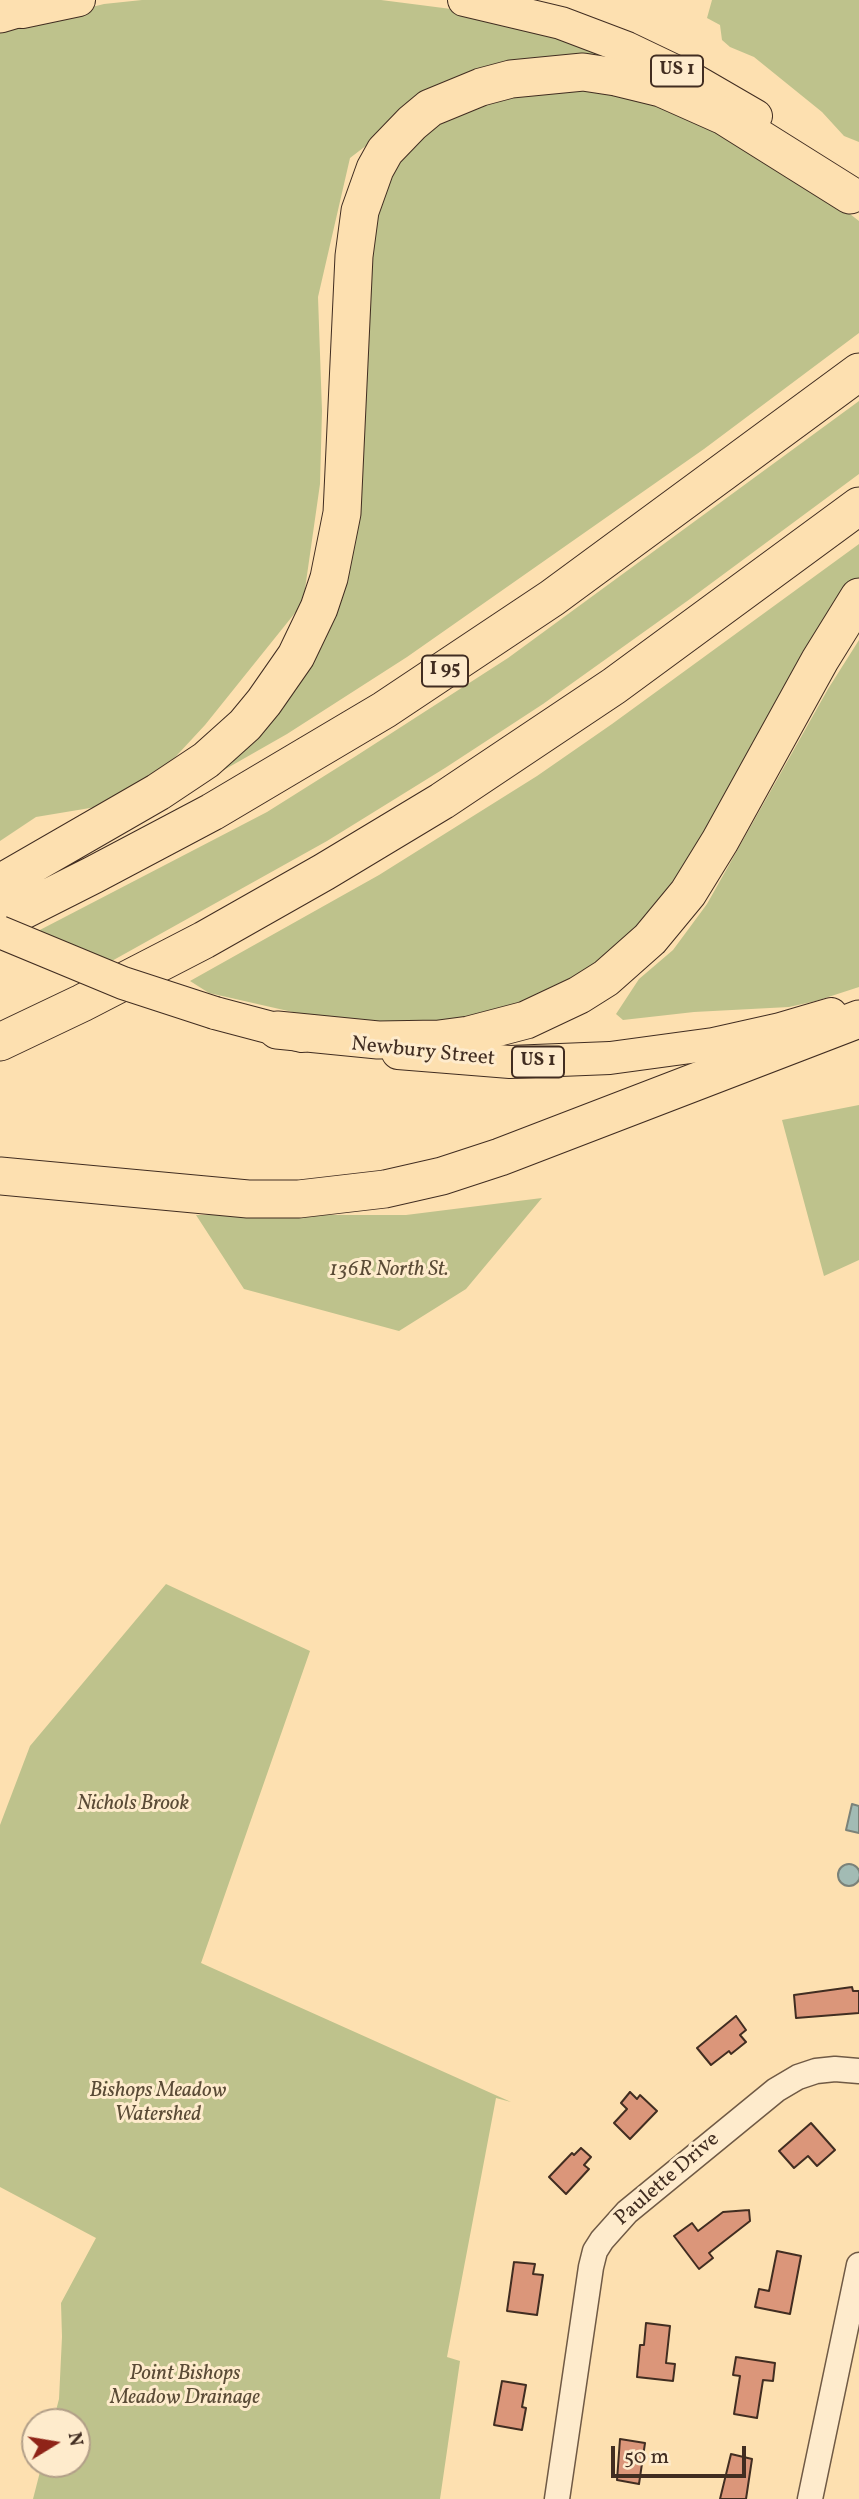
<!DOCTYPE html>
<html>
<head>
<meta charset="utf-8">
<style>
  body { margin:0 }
  #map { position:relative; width:859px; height:2499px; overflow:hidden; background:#fde0b0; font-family:Vollkorn,serif }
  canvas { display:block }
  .north { position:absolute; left:21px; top:2408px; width:70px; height:70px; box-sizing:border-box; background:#feebcc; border:2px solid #b29f88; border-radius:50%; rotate:79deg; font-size:19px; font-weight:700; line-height:28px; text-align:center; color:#412d21 }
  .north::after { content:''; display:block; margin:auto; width:24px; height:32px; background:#8f2418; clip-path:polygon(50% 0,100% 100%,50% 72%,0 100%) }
  .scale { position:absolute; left:611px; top:2446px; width:135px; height:32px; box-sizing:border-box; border:4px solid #412d21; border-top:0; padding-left:9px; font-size:21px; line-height:24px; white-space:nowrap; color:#412d21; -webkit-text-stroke:5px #feebcc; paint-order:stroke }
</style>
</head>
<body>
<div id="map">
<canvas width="859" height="2499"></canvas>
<div class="north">N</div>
<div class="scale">50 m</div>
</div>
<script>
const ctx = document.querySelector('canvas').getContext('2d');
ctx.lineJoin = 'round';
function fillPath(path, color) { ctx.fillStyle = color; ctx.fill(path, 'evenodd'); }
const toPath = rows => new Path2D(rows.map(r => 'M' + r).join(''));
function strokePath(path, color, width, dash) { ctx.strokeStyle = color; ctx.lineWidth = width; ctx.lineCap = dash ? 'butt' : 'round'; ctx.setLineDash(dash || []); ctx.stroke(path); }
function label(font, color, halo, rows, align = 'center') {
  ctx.font = font + ' Vollkorn,serif'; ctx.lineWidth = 6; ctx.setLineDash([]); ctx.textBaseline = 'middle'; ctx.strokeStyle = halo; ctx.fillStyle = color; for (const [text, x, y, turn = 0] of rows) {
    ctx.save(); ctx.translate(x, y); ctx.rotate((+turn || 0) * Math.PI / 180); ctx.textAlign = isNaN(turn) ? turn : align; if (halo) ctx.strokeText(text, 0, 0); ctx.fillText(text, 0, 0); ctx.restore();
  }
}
fillPath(toPath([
  [142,0,381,0,459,10,617,55,389,128,350,158,318,297,322,411,320,484,303,603,205,725,167,766,96,807,36,817,0,841,0,30,104,4],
  [712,0,859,0,859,142,844,136,822,112,754,57,730,47,722,40,720,25,707,18],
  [624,86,789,167,859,221,859,333,704,449,407,657,287,734,187,791,305,666,366,221,403,146,482,94],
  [859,401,859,474,690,599,543,704,445,768,327,841,110,962,36,932,267,812,356,756,508,658],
  [859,544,859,582,687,873,608,963,538,1002,418,1029,319,1018,209,993,190,981,379,875,537,776,612,724],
  [859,640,859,987,816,1001,789,1007,694,1012,623,1020,616,1014,639,979,673,950,707,904,828,689],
  [859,1105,859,1260,824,1276,782,1120],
  [542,1198,466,1289,399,1331,244,1289,196,1215,406,1215],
  [166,1584,310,1651,201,1963,511,2102,496,2098,447,2357,460,2361,440,2499,33,2499,42,2464,77,2464,77,2422,53,2422,59,2399,62,2337,61,2303,96,2238,0,2187,0,1825,30,1746]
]), '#bec28c');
const water = toPath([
  [852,1804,859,1806,859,1833,846,1830,852,1804],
  '838 1875a11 11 0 1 1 22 0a11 11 0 1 1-22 0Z'
]);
fillPath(water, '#a2bbb4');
strokePath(water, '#7b8279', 2);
const building = toPath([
  [852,1987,853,1991,859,1991,859,2013,796,2018,794,1995,852,1987],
  [736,2016,746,2030,740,2035,746,2042,731,2054,729,2051,711,2065,697,2048,736,2016],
  [630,2092,637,2099,640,2095,657,2111,630,2139,614,2123,627,2109,621,2103,630,2092],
  [811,2123,835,2150,817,2166,808,2156,794,2168,779,2151,811,2123],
  [581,2148,591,2157,584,2165,589,2169,566,2194,549,2177,572,2153,574,2155,581,2148],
  [749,2210,750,2221,709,2253,713,2258,699,2269,674,2236,692,2223,698,2231,723,2212,749,2210],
  [777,2251,801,2256,790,2314,755,2307,759,2289,769,2291,777,2251],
  [514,2262,535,2264,533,2274,543,2275,537,2315,507,2311,514,2262],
  [646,2323,670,2326,666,2363,675,2364,673,2381,637,2377,640,2345,644,2345,646,2323],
  [736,2357,775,2363,773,2381,763,2380,757,2418,734,2414,740,2376,733,2375,736,2357],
  [502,2381,526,2385,522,2407,526,2408,522,2430,494,2425,502,2381],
  [620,2439,645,2443,639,2484,617,2480,620,2439],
  [731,2454,752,2459,746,2499,720,2499,731,2454]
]);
fillPath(building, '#db967a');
strokePath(building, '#412d21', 2);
const minor = toPath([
  [557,2499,591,2267,595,2251,602,2240,627,2212,776,2090,798,2077,816,2071,835,2069,859,2071],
  [810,2499,859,2265]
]);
const major = toPath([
  [464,0,561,23,627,48,694,80,756,116],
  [22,12,79,0],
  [215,1013,302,1036],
  [398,1053,510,1062,610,1058,713,1044,780,1029,831,1014]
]);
const highway = toPath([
  [0,14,47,0],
  [0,883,158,792,206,760,245,725,264,702,296,656,319,608,329,578,342,513,354,256,360,211,375,169,385,151,412,123,430,108,481,87,511,79,583,72,616,77,661,88,724,116,850,195],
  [0,922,93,875,212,812,384,710,552,598,859,372],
  [277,1030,378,1040,439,1039,469,1035,526,1020,579,995,606,978,650,939,688,893,720,841,820,660,859,597],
  [0,1042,82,1003,204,940,324,872,442,801,614,686,859,506],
  [0,1176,248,1199,299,1199,385,1189,442,1176,500,1157,859,1019]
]);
strokePath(minor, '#705a45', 27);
strokePath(major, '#412d21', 34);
strokePath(highway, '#412d21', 39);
strokePath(minor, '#feebcc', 24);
strokePath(major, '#fde0b0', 32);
strokePath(highway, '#fde0b0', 37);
const majorBridge = toPath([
  [0,932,123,983,215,1013]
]);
strokePath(majorBridge, '#412d21', 34, []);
strokePath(majorBridge, '#fde0b0', 32);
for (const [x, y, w] of [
  [677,71,52],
  [445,671,46],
  [538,1062,52]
]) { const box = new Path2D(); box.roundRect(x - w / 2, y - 15.5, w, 31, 5); ctx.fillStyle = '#feebcc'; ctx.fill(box); strokePath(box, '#412d21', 2); }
label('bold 19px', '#412d21', null, [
  ["US 1",677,71],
  ["I 95",445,671],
  ["US 1",538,1062]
]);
label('21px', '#412d21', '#feebcc', [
  ["Newbury Street",423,1053,6],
  ["Paulette Drive",668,2180,-41]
]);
label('italic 21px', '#5a4b36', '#feebcc', [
  ["136R North St.",389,1271],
  ["Nichols Brook",133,1805],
  ["Bishops Meadow",158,2092],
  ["Watershed",158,2116],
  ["Point Bishops",185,2375],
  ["Meadow Drainage",185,2399]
]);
</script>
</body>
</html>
